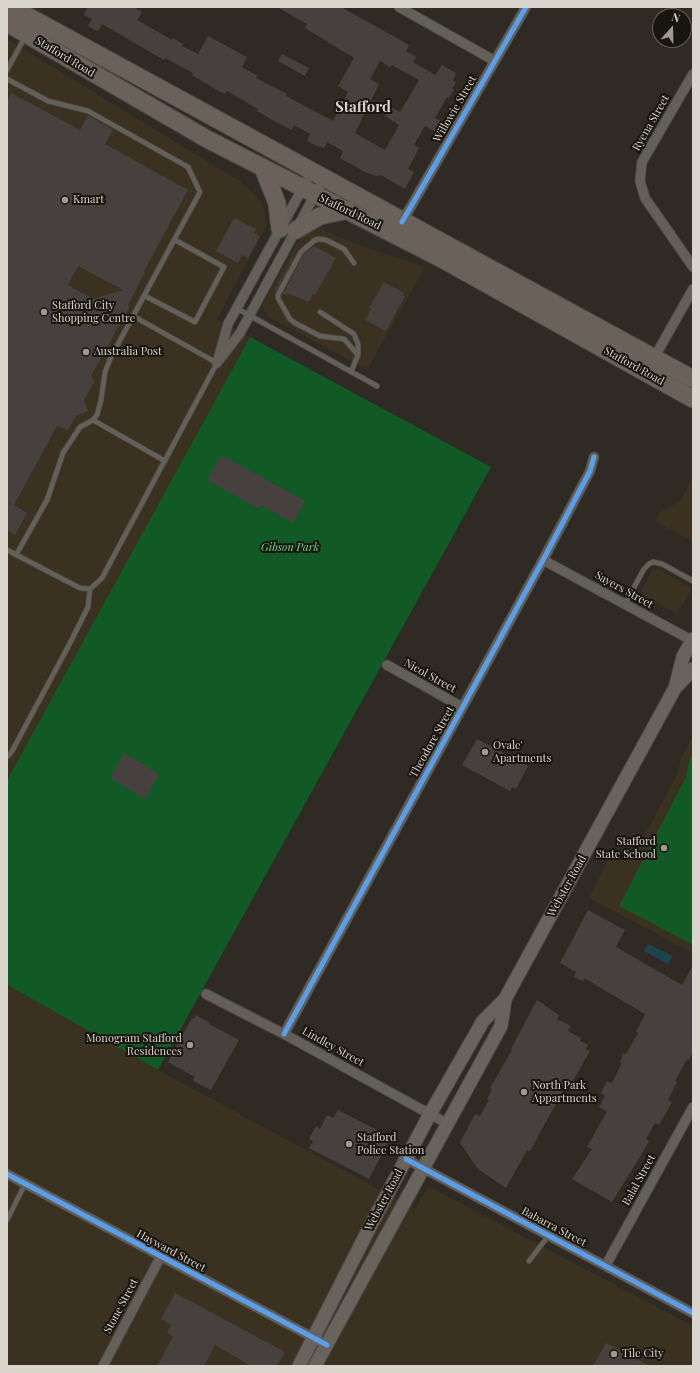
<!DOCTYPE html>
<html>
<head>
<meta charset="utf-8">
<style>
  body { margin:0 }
  #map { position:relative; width:700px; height:1373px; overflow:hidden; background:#2f2b24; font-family:"Playfair Display",serif }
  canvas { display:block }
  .frame { position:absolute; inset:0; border:8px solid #d9d4cc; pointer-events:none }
  .north { position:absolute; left:652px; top:8px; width:40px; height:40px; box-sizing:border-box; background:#18150f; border:1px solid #65615b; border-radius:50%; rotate:20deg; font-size:11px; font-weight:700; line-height:16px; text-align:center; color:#d9d4cc }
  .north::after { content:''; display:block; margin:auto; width:14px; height:18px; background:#9e9991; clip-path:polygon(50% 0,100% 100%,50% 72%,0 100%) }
</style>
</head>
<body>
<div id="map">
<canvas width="700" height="1373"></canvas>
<div class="frame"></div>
<div class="north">N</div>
</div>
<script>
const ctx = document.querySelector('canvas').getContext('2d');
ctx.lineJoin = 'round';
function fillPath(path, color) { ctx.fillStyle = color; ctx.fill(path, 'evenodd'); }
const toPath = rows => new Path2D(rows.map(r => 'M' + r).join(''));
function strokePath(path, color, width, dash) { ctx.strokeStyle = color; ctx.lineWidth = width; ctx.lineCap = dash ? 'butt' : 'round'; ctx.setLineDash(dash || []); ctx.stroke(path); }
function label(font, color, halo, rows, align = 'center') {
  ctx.font = font + ' "Playfair Display",serif'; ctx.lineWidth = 4; ctx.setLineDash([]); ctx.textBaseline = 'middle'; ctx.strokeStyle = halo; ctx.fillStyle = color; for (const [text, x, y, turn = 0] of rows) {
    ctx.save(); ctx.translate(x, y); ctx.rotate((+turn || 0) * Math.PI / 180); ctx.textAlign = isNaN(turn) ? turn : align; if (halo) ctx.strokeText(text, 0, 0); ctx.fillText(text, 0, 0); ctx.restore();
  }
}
fillPath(toPath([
  [7,39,241,182,262,202,267,225,217,319,250,337,7,780],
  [314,226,364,247,425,267,367,370,267,316,263,308,263,304,299,240],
  [693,477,693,542,655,521,659,513,680,501],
  [658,569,692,588,677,614,643,595,642,590,652,570],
  [693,736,693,953,589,898,610,855,622,861,642,840,678,773,681,758],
  [7,985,158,1070,415,1209,428,1186,693,1326,693,1366,7,1366]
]), '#3b3120');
fillPath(toPath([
  [250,337,491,467,158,1070,7,985,7,780],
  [693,753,693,945,619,906,686,777,689,761]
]), '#115925');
fillPath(toPath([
  [648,944,672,956,668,964,644,951]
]), '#1c444d');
fillPath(toPath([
  [88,7,133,7,142,12,137,20,172,40,173,38,183,44,182,46,198,54,208,36,247,57,242,67,258,76,256,78,287,94,286,96,333,121,348,92,338,86,354,58,305,28,307,24,277,7,341,7,409,45,406,51,416,57,413,62,435,75,442,65,456,73,453,81,456,82,452,89,454,90,449,98,447,97,435,118,443,122,437,133,425,126,414,145,419,148,408,169,414,172,405,189,381,175,376,176,365,172,345,161,340,158,343,151,327,142,324,148,317,146,307,141,310,134,294,125,292,130,274,121,257,111,258,109,227,91,225,94,215,89,192,75,193,73,165,58,164,60,102,24,98,31,88,26,92,19,84,15],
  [380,61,390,67,392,65,419,80,400,112,391,107,385,116,399,125,385,150,355,133,379,84,370,79],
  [282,54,309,68,305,76,278,61],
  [11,93,80,130,88,115,113,130,105,144,188,190,144,271,145,272,128,305,129,308,91,376,94,382,84,400,88,411,76,416,68,430,57,426,14,505,27,513,15,535,7,530,7,101],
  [78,266,123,290,93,299,68,285],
  [234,218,256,229,254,233,260,236,248,258,242,255,238,263,216,251],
  [314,246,336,258,315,295,313,294,309,302,287,293,285,295,283,294,304,254],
  [293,257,294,257,276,291,275,290],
  [384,282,404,293,403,295,405,296,386,331,365,320,371,309,369,308],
  [221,455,305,501,293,523,261,505,259,509,207,480],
  [477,739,528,766,516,789,512,787,510,791,462,765],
  [124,753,159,774,145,799,110,778],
  [588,910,625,930,616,947,682,985,693,965,693,1052,689,1060,687,1059,675,1081,677,1082,668,1100,672,1102,659,1125,655,1123,646,1139,649,1141,643,1152,612,1202,572,1179,592,1149,587,1147,607,1111,599,1107,605,1096,601,1093,607,1081,612,1083,622,1063,620,1062,623,1053,626,1054,638,1033,636,1032,645,1014,584,978,583,981,574,977,576,972,560,963],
  [537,1000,559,1015,557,1019,571,1026,568,1031,581,1038,580,1041,588,1045,586,1049,590,1051,570,1086,567,1084,530,1151,527,1150,506,1188,478,1169,460,1143,475,1114,480,1116,489,1100,487,1099,492,1089,490,1088,512,1050,511,1049],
  [196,1015,210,1023,209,1024,239,1040,211,1090,193,1081,195,1077,168,1062,192,1018,194,1019],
  [338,1110,391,1137,369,1179,309,1148,313,1141,309,1139,316,1126,320,1129,327,1115,333,1118],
  [175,1293,285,1352,277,1366,245,1366,246,1363,215,1345,204,1366,157,1366,173,1337,167,1333,171,1325,161,1319],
  [606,1343,650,1366,593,1366]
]), '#46413e');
const lane = toPath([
  [7,70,25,37],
  [7,79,48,101,88,111,188,167,200,192,111,357,105,372,101,400,97,415,93,420,80,427,63,453,47,500,16,555],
  [354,263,344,249,326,240,319,239,315,240,301,252,278,295,278,298,290,319,295,323,320,336,344,339,358,355],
  [145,296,195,322,224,267,175,240],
  [236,308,377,386],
  [320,312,354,334,358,344,358,355,351,372],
  [93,420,165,461],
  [7,550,80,588,90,589],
  [625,604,644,569,649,564,653,562,662,564,693,581],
  [7,757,11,753,69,645,88,607,90,589,102,578,217,363,133,316],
  [7,1220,25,1184],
  [529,1261,549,1235]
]);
const street = toPath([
  [399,7,495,61],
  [693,74,642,162,640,181,645,198,693,267],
  [402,222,526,7],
  [654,358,693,289],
  [220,359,240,333,324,178],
  [217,363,228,324,312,171],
  [543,560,693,641],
  [387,665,462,707],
  [206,994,284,1034,448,1124],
  [284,1034,543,560,590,471,594,457],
  [406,1159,693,1313],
  [7,1174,327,1345],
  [606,1265,693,1107],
  [103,1366,161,1256]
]);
const secondary = toPath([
  [677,686,693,669],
  [299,1366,374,1219,430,1114,483,1021,505,999,675,688,683,657,693,639],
  [315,1366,501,1026,505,999]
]);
const highway = toPath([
  [11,7,693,379],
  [7,23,207,139,442,259,693,399],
  [263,168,277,203,280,229],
  [296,230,320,216,348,210]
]);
strokePath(lane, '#4d4943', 6);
strokePath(street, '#4d4943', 11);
strokePath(secondary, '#4d4943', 15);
strokePath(highway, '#4d4943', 19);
strokePath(lane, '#63605a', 4.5);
strokePath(street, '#63605a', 9);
strokePath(secondary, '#69635d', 13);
strokePath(highway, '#6b615b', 17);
strokePath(toPath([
  [402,222,526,7],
  [284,1034,543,560,590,471,594,457],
  [406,1159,693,1313],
  [7,1174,327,1345]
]), '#5a9eea', 5);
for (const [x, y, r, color] of [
  [65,200,4,"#9e9991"],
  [44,312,4,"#9e9991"],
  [86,352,4,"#9e9991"],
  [485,752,4,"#9e9991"],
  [664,848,4,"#9e9991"],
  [190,1045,4,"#9e9991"],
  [524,1092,4,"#9e9991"],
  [349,1144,4,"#9e9991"],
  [614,1354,4,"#9e9991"]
]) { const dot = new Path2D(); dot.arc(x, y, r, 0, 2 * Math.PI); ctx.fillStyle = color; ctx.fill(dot); strokePath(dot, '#18150f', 1.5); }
label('11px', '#d9d4cc', '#18150f', [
  ["Stafford Road",65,57,31],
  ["Willowie Street",455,109,-60],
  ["Ryena Street",651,123,-60],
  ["Stafford Road",350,212,26],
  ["Stafford Road",634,366,29],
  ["Sayers Street",624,590,29],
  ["Nicol Street",430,676,29],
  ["Theodore Street",432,742,-61],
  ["Webster Road",567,886,-61],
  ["Lindley Street",333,1047,29],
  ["Balal Street",639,1180,-61],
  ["Webster Road",384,1200,-62],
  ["Babarra Street",554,1227,28],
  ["Hayward Street",171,1251,28],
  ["Stone Street",121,1306,-62]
]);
label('11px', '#d9d4cc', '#18150f', [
  ["Kmart",73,200],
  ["Stafford City",52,306],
  ["Shopping Centre",52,319],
  ["Australia Post",94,352],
  ["Ovale'",493,746],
  ["Apartments",493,759],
  ["Stafford",656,842,"right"],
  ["State School",656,855,"right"],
  ["Monogram Stafford",182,1039,"right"],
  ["Residences",182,1052,"right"],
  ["North Park",532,1086],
  ["Appartments",532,1099],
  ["Stafford",357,1138],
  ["Police Station",357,1151],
  ["Tile City",622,1354]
], 'left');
label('italic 11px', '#73de85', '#18150f', [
  ["Gibson Park",290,548]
]);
label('bold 15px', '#d9d4cc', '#18150f', [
  ["Stafford",363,107]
]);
</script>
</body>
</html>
